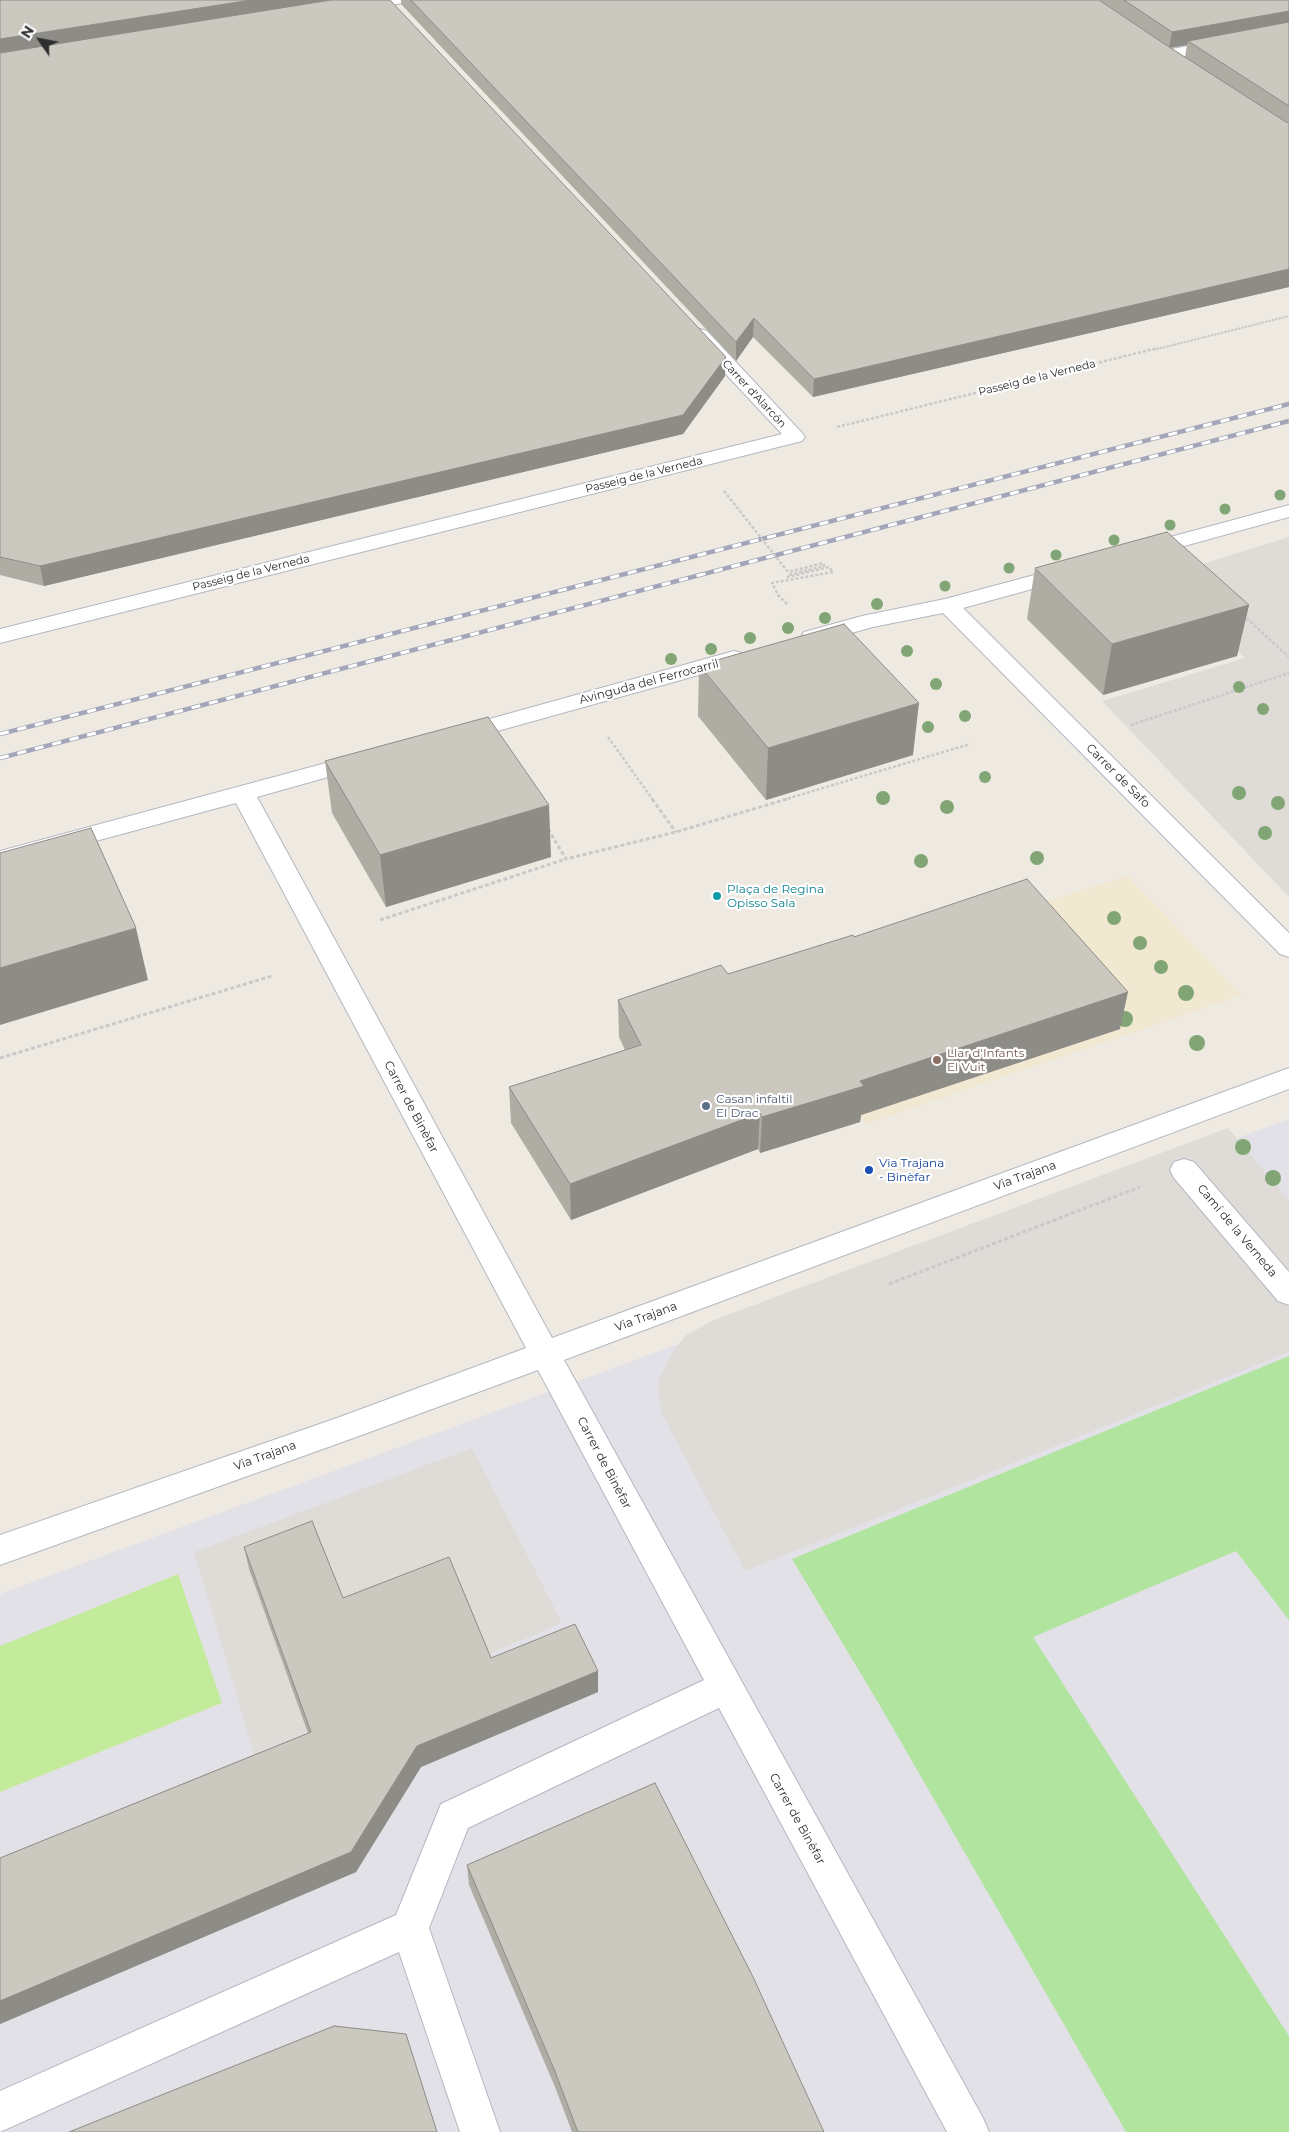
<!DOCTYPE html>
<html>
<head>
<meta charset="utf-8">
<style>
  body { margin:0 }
  #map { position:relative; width:1289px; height:2132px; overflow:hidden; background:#efeae1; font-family:Montserrat,sans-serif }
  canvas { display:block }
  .north { position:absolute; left:15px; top:15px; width:50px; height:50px; -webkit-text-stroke:4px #fff; paint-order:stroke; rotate:303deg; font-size:14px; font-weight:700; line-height:20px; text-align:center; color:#2e2e2e }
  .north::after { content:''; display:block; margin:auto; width:18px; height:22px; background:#2e2e2e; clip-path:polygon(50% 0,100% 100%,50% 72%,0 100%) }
</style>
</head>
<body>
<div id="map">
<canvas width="1289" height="2132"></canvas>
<div class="north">N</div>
</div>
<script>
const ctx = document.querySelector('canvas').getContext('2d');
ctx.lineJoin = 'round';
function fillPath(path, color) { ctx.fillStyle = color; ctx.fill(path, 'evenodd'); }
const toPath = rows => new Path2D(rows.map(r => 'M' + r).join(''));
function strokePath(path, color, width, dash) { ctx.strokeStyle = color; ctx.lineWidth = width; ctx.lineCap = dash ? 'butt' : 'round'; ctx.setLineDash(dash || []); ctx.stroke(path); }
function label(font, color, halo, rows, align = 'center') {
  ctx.font = font + ' Montserrat,sans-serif'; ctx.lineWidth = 4.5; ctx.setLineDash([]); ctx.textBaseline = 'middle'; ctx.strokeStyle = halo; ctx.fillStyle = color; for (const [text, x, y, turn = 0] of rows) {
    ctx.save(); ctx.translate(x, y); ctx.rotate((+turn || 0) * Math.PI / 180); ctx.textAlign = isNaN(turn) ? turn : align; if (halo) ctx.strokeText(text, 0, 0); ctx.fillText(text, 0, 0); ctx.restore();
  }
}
fillPath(toPath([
  [1289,1119,1289,2132,0,2132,0,1594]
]), '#e3e1e8');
fillPath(toPath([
  [1128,876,1242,995,866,1124,767,987]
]), '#f0e8d1');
fillPath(toPath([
  [1289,1356,1289,1620,1236,1551,1033,1637,1289,2036,1289,2132,1126,2132,879,1704,792,1559]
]), '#b1e49e');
fillPath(toPath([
  [178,1574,222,1703,0,1792,0,1646]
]), '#c3eb9b');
fillPath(toPath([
  [1289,537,1289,897,1102,701,1245,658,1157,578],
  [1228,1128,1289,1201,1289,1352,745,1571,661,1412,658,1382,669,1358,686,1335,714,1320],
  [472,1448,562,1623,254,1754,194,1552]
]), '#dfdcd8');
const minor = toPath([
  [371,0,404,0,402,3,397,4,355,11,350,10,348,7,350,4,371,0],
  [1289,28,1289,36,1166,60,1161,58,1158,55,1161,52,1166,50,1289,28],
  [700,329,707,331,802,433,805,437,802,441,0,643,0,629,782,434,693,339,691,335,693,331,700,329],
  [1289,505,1289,517,1141,558,1133,557,1130,552,1133,547,1289,505],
  [1068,566,1076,567,1079,572,1076,577,963,608,1289,933,1289,957,1280,954,943,613,873,627,812,644,804,642,801,637,804,632,862,616,945,599,1068,566],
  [734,651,742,653,745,658,742,663,458,742,450,740,446,735,450,730,734,651],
  [363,753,371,755,375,760,371,765,257,797,552,1338,1289,1068,1289,1089,564,1360,983,2118,989,2132,947,2132,719,1708,468,1828,429,1928,500,2132,460,2132,399,1952,0,2132,0,2091,396,1915,441,1804,704,1680,538,1370,359,1436,0,1565,0,1535,337,1418,526,1348,236,803,0,867,0,851,363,753],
  [1184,1159,1194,1162,1289,1272,1289,1305,1278,1301,1174,1178,1170,1170,1174,1162,1184,1159]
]);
strokePath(minor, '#b4b6c1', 2);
strokePath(toPath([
  [1153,350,1289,316]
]), '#c9c9c9', 2, [2.5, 1]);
strokePath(toPath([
  [837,427,1158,348],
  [787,604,778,595,772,583,833,572,829,567,788,577,788,575,824,566,823,563,788,572],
  [1243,615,1289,657],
  [1131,725,1289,673],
  [608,737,653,800],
  [783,800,970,744]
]), '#c9c9c9', 2.5, [3, 2]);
strokePath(toPath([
  [652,799,676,832],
  [548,829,566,859,676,832,787,799],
  [380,920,566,859],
  [0,1058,272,976],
  [889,1284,1140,1187]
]), '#c9c9c9', 3, [4, 2.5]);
fillPath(minor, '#fff');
const rail = toPath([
  [0,734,1289,404],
  [0,758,1289,421]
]);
strokePath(rail, '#a3a5b8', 4.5);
strokePath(rail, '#fff', 3, [9]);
strokePath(toPath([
  [724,491,788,572]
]), '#c9c9c9', 2.5, [3, 2]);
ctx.fillStyle = '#81a575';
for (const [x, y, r] of [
  [1280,495,5.5],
  [1225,509,5.5],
  [1170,525,5.5],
  [1114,540,5.5],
  [1056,555,5.5],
  [1009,568,5.5],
  [945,586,5.5],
  [877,604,6],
  [825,618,6],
  [788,628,6],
  [750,638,6],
  [711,649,6],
  [907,651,6],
  [671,659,6],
  [936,684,6],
  [1239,687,6],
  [1263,709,6],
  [965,716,6],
  [928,727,6],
  [985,777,6],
  [1239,793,7],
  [883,798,7],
  [1278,803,7],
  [947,807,7],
  [1265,833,7],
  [1037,858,7],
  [921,861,7],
  [1114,918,7],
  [1140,943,7],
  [1161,967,7],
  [1186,993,8],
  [1125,1019,8],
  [1197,1043,8],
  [1243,1147,8],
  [1273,1178,8]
]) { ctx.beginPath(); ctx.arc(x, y, r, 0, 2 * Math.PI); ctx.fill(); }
fillPath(toPath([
  [0,0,725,376,683,434,44,586,0,575],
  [401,0,1289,0,1289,287,813,397,753,337,736,361,401,4],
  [1187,45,1185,57,1170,48],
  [1035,568,1249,605,1237,656,1103,695,1027,619],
  [699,665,913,755,766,800,698,716],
  [325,761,551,857,386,907,332,813],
  [854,937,1120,1029,861,1115,860,1122,760,1153,758,1149,571,1220,511,1123,509,1087,625,1050,619,1037,618,1000,728,974],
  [244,1547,343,1598,491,1658,598,1671,598,1692,421,1767,356,1872,0,2024,0,1858,308,1733,249,1569],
  [467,1865,824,2132,572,2132,555,2087,469,1885]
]), '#afaca4');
fillPath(toPath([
  [251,0,357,0,0,56,0,39],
  [1289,11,1289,27,1188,41,1187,45,1169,48,1172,32],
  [1289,269,1289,287,813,397,814,379],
  [754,318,753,337,736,361,736,342],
  [726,357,725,376,683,434,44,586,40,566],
  [1249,605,1237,656,1103,695,1112,644],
  [919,703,913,755,766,800,768,748],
  [549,805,551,857,386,907,380,855],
  [136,928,148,980,0,1025,0,968],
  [1128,992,1120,1029,861,1115,860,1122,760,1153,762,1117,860,1081],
  [760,1113,758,1149,571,1220,570,1184],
  [598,1671,598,1692,421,1767,356,1872,0,2024,0,2001,417,1746]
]), '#8e8c86');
const building = toPath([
  [0,0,251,0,0,39,0,0],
  [331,0,390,0,726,357,683,415,40,566,0,557,0,53,331,0],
  [411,0,1099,0,1163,43,1286,122,1289,123,1289,269,814,379,754,318,736,342,411,0],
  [1124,0,1289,0,1289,11,1172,32,1124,0],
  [1289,22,1289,106,1188,41,1289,22],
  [1167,532,1249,605,1112,644,1035,568,1167,532],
  [844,624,919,703,768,748,699,665,844,624],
  [488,717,549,805,380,855,325,761,488,717],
  [91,828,136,928,0,968,0,853,91,828],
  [1027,879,1128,992,860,1081,864,1086,762,1117,760,1113,570,1184,509,1087,641,1045,618,1000,721,965,728,974,853,935,854,937,1027,879],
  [312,1521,343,1598,449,1557,491,1658,575,1624,598,1671,417,1746,351,1852,0,2001,0,1858,311,1732,244,1547,312,1521],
  [655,1783,753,1977,824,2132,578,2132,554,2069,467,1865,655,1783],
  [334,2026,406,2034,437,2132,69,2132,334,2026]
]);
fillPath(building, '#cbc8bf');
strokePath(building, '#8e8c86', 1);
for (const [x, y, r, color] of [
  [717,896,5,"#0f9aa8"],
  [937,1060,5,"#8d6e63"],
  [706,1106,5,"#5c6f8a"],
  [869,1170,5,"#1a4fb4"]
]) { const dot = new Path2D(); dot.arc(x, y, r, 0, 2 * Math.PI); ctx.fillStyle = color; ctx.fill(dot); strokePath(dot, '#fff', 2); }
label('11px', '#2e2e2e', '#fff', [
  ["Passeig de la Verneda",1037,378,-14],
  ["Carrer d'Alarcón",754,394,47],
  ["Passeig de la Verneda",644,475,-14],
  ["Passeig de la Verneda",251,573,-14]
]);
label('12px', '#2e2e2e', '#fff', [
  ["Avinguda del Ferrocarril",649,682,-15],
  ["Carrer de Safo",1118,776,45],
  ["Carrer de Binèfar",411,1107,62],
  ["Via Trajana",1025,1176,-20],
  ["Camí de la Verneda",1237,1231,50],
  ["Via Trajana",646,1317,-20],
  ["Via Trajana",265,1456,-20],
  ["Carrer de Binèfar",604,1463,62],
  ["Carrer de Binèfar",797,1819,61]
]);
label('12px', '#0d838f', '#fff', [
  ["Plaça de Regina",727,889],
  ["Opisso Sala",727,903]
], 'left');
label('12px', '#785e54', '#fff', [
  ["Llar d'Infants",947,1053],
  ["El Vuit",947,1067]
], 'left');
label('12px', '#4e5e75', '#fff', [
  ["Casan infaltil",716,1099],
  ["El Drac",716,1113]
], 'left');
label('12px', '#164399', '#fff', [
  ["Via Trajana",879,1163],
  ["- Binèfar",879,1177]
], 'left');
</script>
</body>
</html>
